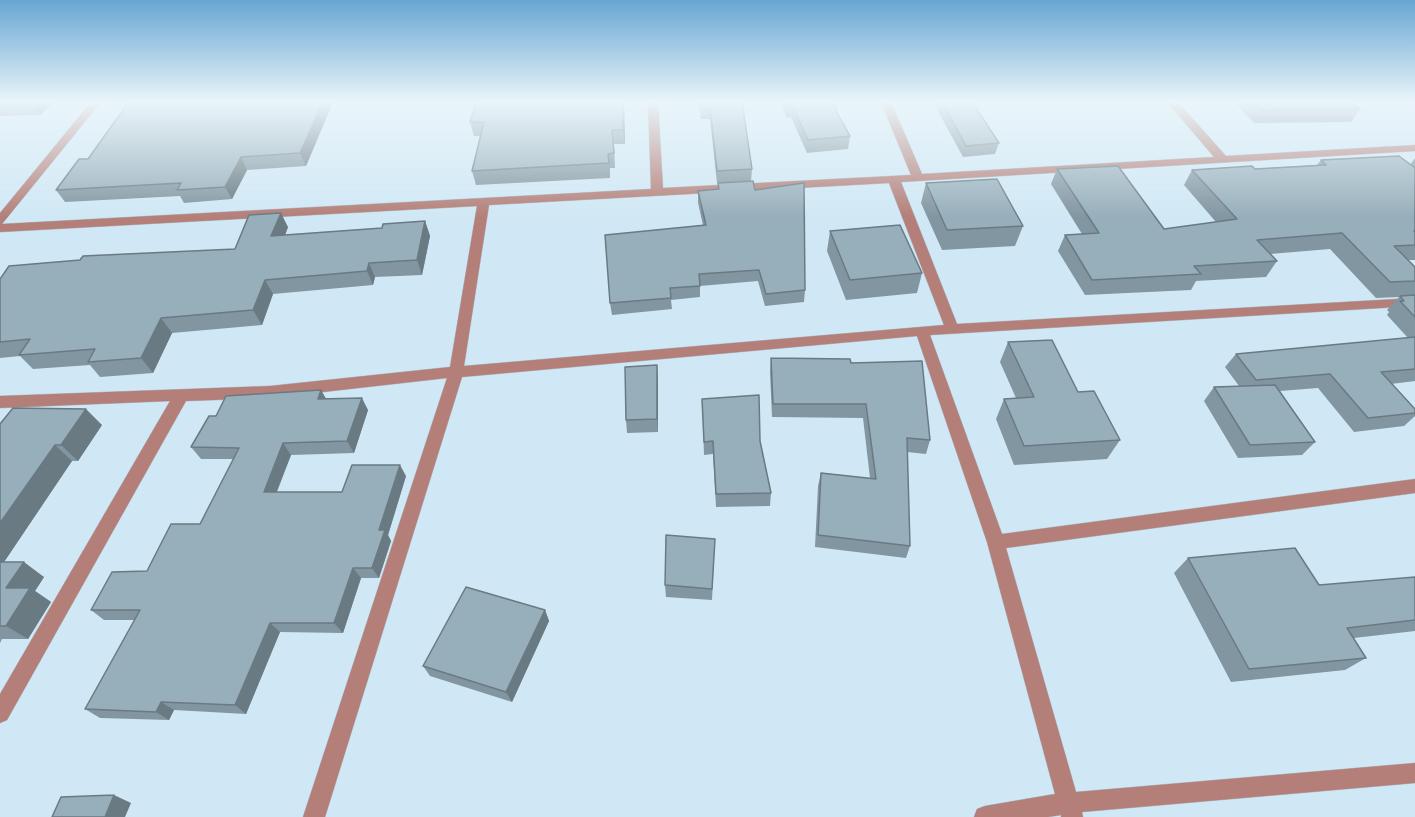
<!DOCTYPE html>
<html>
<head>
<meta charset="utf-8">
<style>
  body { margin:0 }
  canvas { display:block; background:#d0e8f5 }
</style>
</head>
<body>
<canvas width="1415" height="817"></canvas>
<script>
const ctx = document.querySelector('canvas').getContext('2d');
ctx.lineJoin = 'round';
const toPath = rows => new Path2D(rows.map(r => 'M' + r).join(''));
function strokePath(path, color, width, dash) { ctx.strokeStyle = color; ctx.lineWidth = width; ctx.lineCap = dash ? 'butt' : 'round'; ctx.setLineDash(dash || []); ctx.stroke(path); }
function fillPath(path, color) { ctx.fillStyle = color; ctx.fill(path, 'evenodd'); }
const minor = toPath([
  [91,102,101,102,2,224,651,189,648,102,658,102,663,188,911,175,881,102,891,102,922,174,1214,157,1167,102,1178,102,1226,156,1415,145,1415,151,901,182,957,324,1415,298,1415,306,930,335,1002,534,1415,479,1415,493,1006,548,1076,792,1415,763,1415,783,1082,812,1083,817,1061,817,1061,815,1048,817,974,817,977,809,985,806,1055,794,987,542,917,336,462,377,325,817,303,817,447,378,270,398,186,401,7,720,0,723,0,694,170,401,0,408,0,396,270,386,450,367,477,206,0,232,0,213,91,102],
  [889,183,944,325,464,366,489,205,889,183]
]);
strokePath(minor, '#adc2ce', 1);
fillPath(minor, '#b47f78');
fillPath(toPath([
  [0,102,54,102,40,115,0,116],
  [333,102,306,166,247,170,232,199,184,203,180,196,65,202,56,190,88,159],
  [624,102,625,144,614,144,615,168,610,168,610,178,476,185,472,171,480,136,474,136,470,122],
  [698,102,742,102,752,169,751,181,717,183,710,119,701,119],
  [781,102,838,102,836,112,850,136,848,149,807,153,791,117,787,118],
  [933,102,972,102,999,143,995,154,963,157],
  [1234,102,1352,102,1360,109,1351,122,1254,123],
  [1415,158,1415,260,1408,260,1415,267,1415,381,1391,384,1415,409,1415,416,1404,426,1354,432,1318,388,1280,391,1315,442,1302,455,1238,458,1204,401,1214,387,1239,386,1225,367,1236,354,1408,338,1387,315,1389,312,1387,310,1399,297,1376,298,1330,249,1270,254,1277,261,1266,277,1196,281,1191,290,1085,295,1058,251,1065,235,1082,234,1051,184,1057,169,1164,229,1216,222,1184,185,1192,170,1255,169,1317,165,1321,160,1410,165],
  [718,183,755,190,805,290,804,302,765,306,758,281,700,286,700,297,671,300,672,309,612,315,610,303,703,225,698,203,698,191,718,189],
  [926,183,1023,226,1015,246,942,250,921,203],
  [425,221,430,236,422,275,375,277,373,285,273,294,262,325,172,333,153,373,100,377,90,365,33,369,20,356,0,358,0,279,235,249,288,227,285,235,382,228],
  [830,231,922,273,917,293,846,300,827,251],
  [1008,342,1120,440,1107,459,1014,465,996,419,1004,399,1016,398,1000,362],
  [771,358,851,363,930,440,926,454,907,452,910,546,906,558,815,547,818,486,821,473,870,478,863,418,772,417,770,372],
  [658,379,658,432,627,433,626,420],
  [326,399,368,410,354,453,291,455,277,492,342,492,406,476,388,535,391,541,379,578,361,578,343,633,280,632,246,714,174,710,169,720,100,718,85,709,135,620,104,620,91,610,147,571,200,524,233,459,201,459,191,447,216,416],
  [702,399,760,441,771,493,770,506,716,507,713,454,704,455],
  [0,424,102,425,78,461,72,461,4,562,44,577,35,591,51,602,28,639,2,639,0,643],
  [715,539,712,600,666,597,665,585],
  [1188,558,1319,585,1415,577,1415,631,1354,638,1366,658,1345,670,1231,682,1174,573],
  [545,610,549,621,512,702,430,676,423,666]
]), '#8296a1');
fillPath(toPath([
  [31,102,54,102,40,115],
  [323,102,333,102,306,166,300,153],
  [623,102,624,102,625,144,623,130],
  [241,157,247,170,232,199,225,187],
  [281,213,288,227,279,251,271,236],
  [425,221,430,236,422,275,417,260],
  [369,263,375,277,373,285,367,271],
  [265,280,273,294,262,325,253,310],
  [161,318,172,333,153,373,141,358],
  [657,365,658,379,658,432,657,419],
  [321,390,328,402,318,399],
  [362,398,368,410,354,453,347,441],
  [86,409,102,425,78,461,61,445],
  [283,443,291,455,272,503,264,492],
  [55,445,72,461,0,568,0,523],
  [400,465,406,476,388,535,391,541,379,578,372,568,379,530],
  [24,562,44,577,35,591,51,602,28,639,6,626,6,588],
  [353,568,361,578,343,633,334,623],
  [545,610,549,621,512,702,506,692],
  [270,623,280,632,246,714,235,705],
  [161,702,174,710,169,720,156,712],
  [114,795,131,803,125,817,105,817]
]), '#6a7a83');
const building = toPath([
  [145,102,323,102,300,153,241,157,225,187,177,190,181,183,56,190,79,159,88,159,128,103,145,102],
  [476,102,623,102,623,130,612,130,614,153,608,154,609,163,472,171,484,122,470,122,476,102],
  [700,102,742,102,752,169,717,171,710,107,701,108,700,102],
  [787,102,831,102,850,136,808,140,792,105,788,105,787,102],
  [942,102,972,102,999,143,966,146,942,102],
  [1254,102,1352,102,1360,109,1262,110,1254,102],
  [1399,156,1415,168,1415,230,1414,231,1415,232,1415,245,1394,246,1415,267,1415,281,1390,282,1342,233,1257,240,1277,261,1194,266,1201,274,1092,280,1065,235,1099,233,1057,169,1118,166,1164,229,1237,219,1192,170,1252,166,1255,169,1326,165,1321,160,1399,156],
  [997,179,1023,226,947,230,926,183,997,179],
  [753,181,755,190,804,183,805,290,766,294,759,270,699,274,700,286,670,288,671,298,610,303,605,235,706,225,698,191,719,189,718,183,753,181],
  [281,213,271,236,382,228,383,224,425,221,417,260,369,263,367,271,265,280,253,310,161,318,141,358,88,362,95,349,19,355,30,339,0,342,0,279,9,266,80,260,83,256,235,249,249,215,281,213],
  [900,225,922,273,850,280,830,231,900,225],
  [1415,295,1415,317,1400,301,1404,301,1400,296,1415,295],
  [1415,337,1415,369,1381,372,1415,409,1415,413,1368,418,1330,374,1256,380,1236,354,1415,337],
  [1052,340,1078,392,1094,391,1120,440,1024,446,1004,399,1034,397,1008,342,1052,340],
  [771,358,850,359,851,363,922,361,930,440,907,438,910,546,818,535,821,473,876,479,866,404,773,404,771,358],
  [657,365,657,419,626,420,625,367,657,365],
  [1275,385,1315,442,1250,445,1214,387,1275,385],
  [321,390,318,399,362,398,347,441,283,443,264,492,342,492,352,465,400,465,379,530,385,530,372,568,353,568,334,623,270,623,235,705,161,702,156,712,85,709,140,610,91,610,112,572,147,571,171,524,200,524,239,448,191,447,209,416,216,416,226,396,321,390],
  [759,395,760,441,771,493,716,494,713,441,704,442,702,399,759,395],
  [13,408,86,409,61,445,55,445,0,523,0,424,13,408],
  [666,535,715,539,712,589,665,585,666,535],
  [1295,548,1319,585,1415,577,1415,620,1347,628,1366,658,1249,669,1188,558,1295,548],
  [0,562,24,562,6,588,30,588,6,626,0,626,0,562],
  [466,587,545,610,506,692,423,666,466,587],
  [114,795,105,817,52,817,61,797,114,795]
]);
fillPath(building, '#97afbb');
strokePath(building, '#6a7a83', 1.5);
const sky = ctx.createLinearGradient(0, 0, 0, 217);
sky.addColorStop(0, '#67a6d3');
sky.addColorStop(0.47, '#eaf5fa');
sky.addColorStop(1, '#eaf5fa00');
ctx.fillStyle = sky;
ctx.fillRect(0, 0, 1415, 217);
</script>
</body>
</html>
